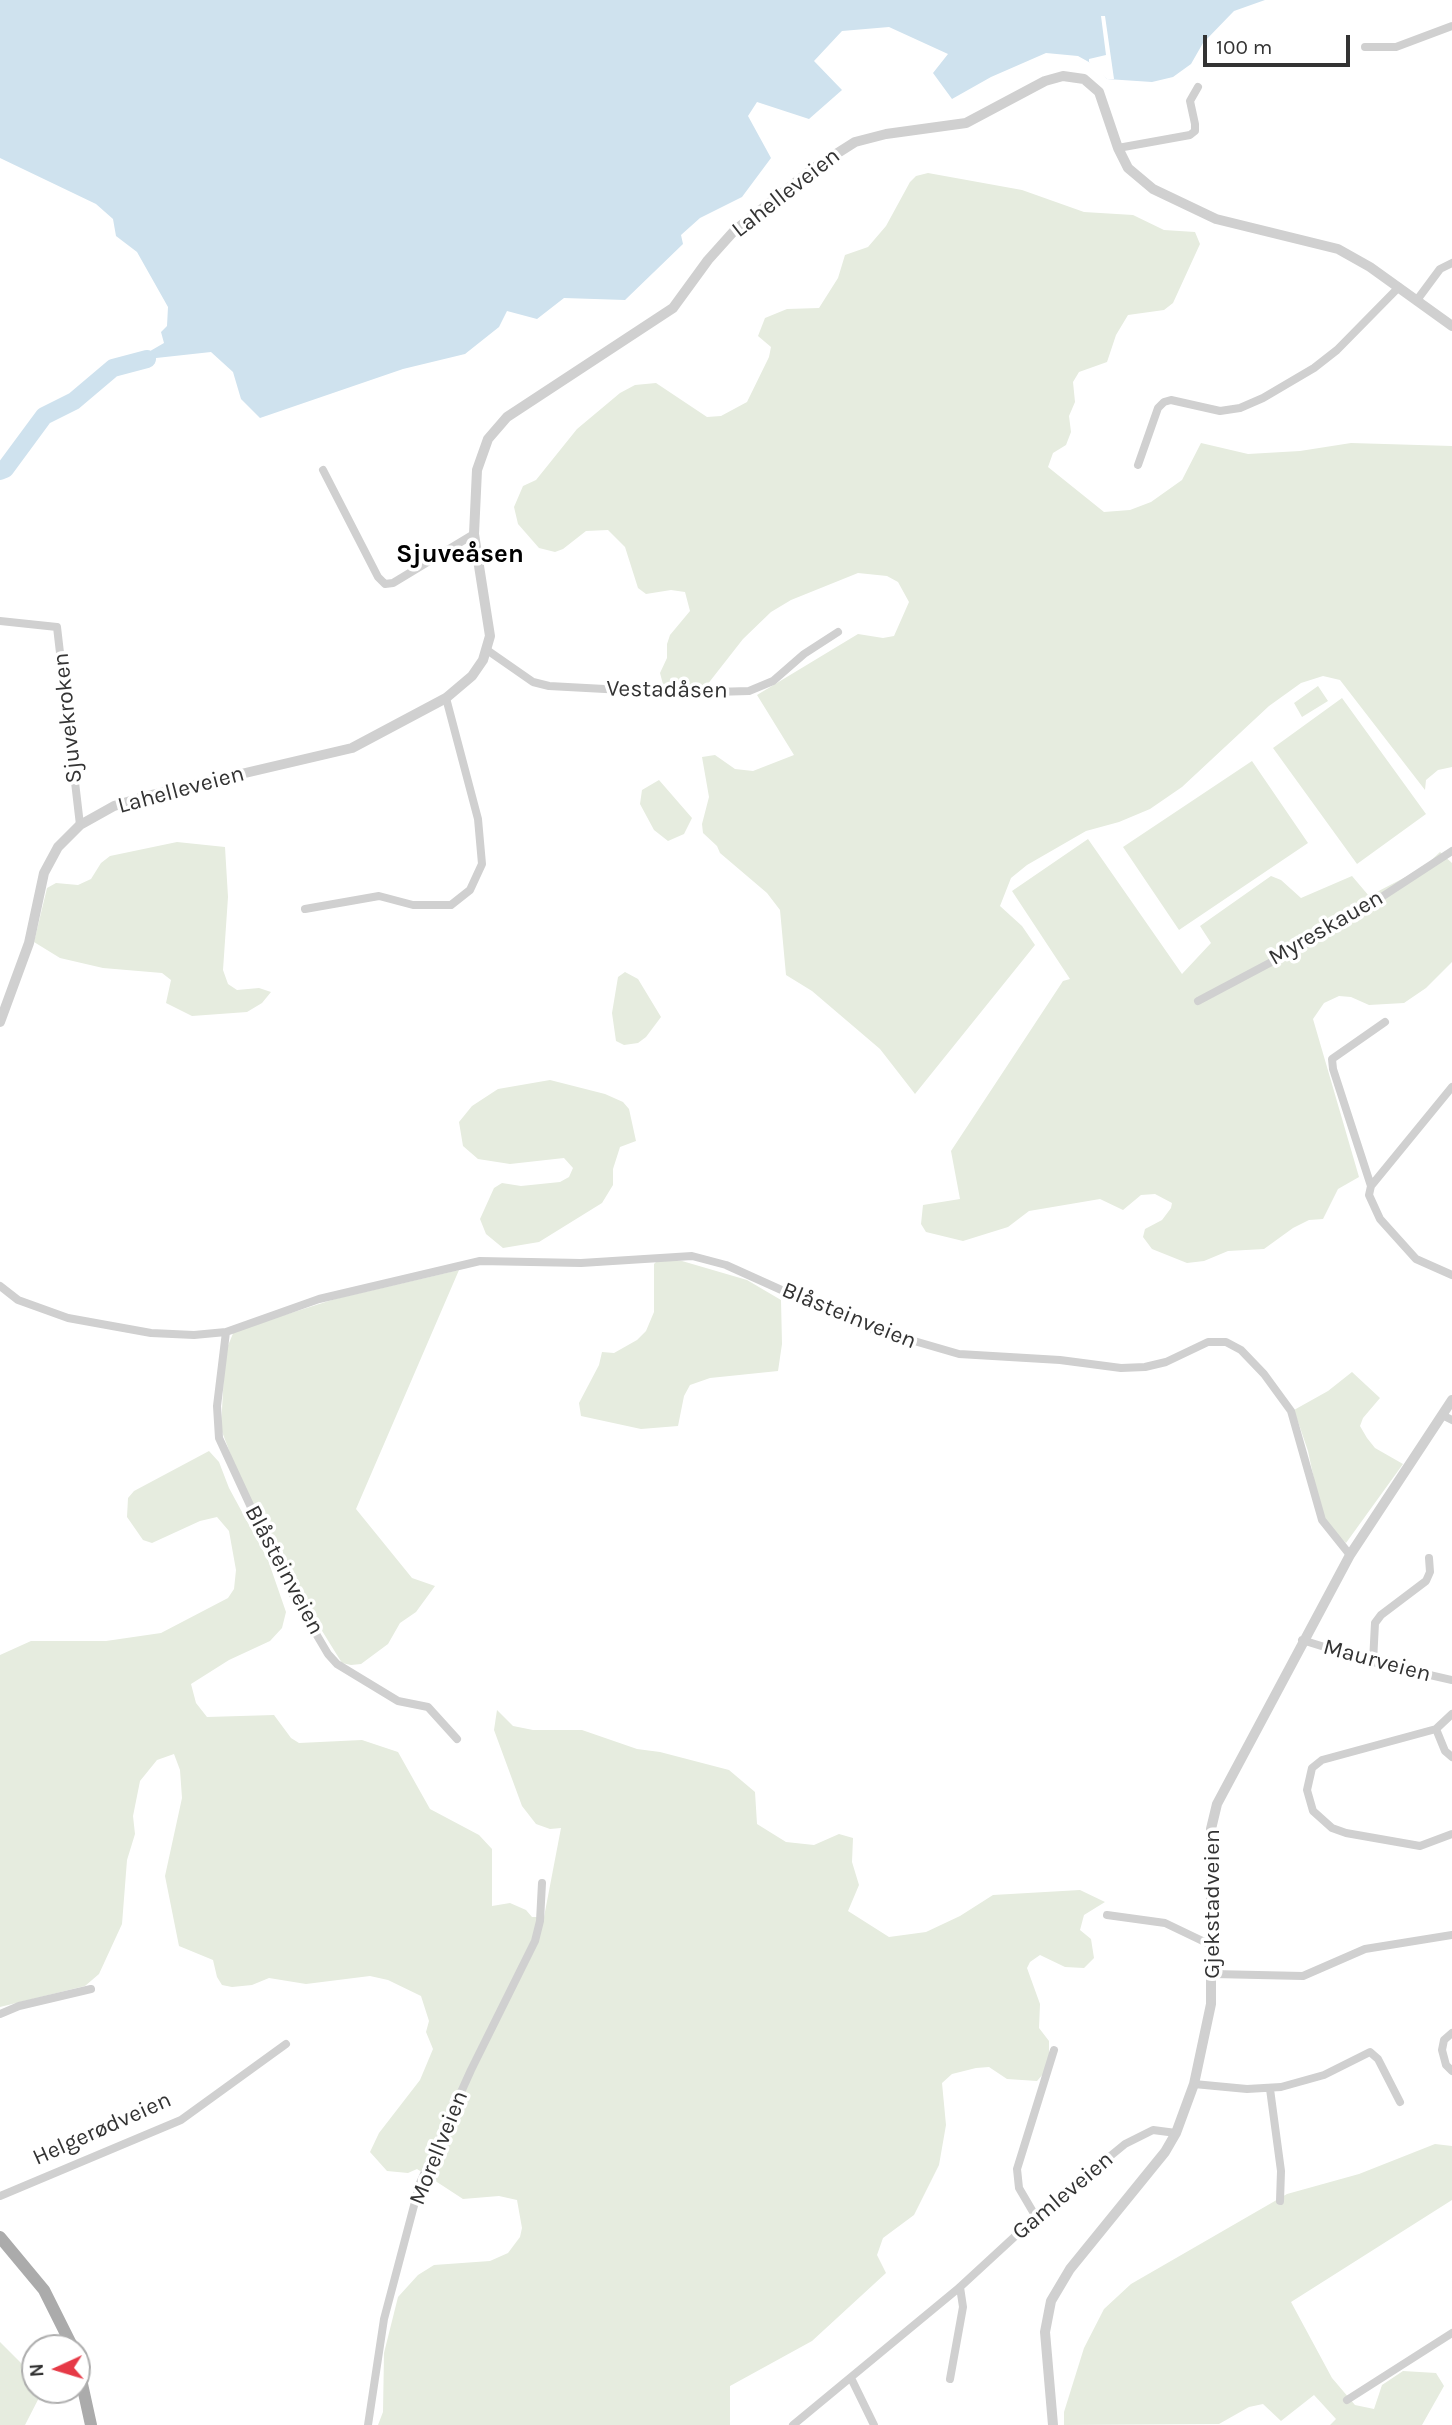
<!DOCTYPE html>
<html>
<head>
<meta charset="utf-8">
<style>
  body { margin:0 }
  #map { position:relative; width:1452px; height:2425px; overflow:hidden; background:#fff; font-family:Karla,sans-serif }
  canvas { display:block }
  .north { position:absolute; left:21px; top:2334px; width:70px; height:70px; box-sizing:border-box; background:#fff; border:2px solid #adadad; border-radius:50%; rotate:266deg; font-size:19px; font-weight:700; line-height:28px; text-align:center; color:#333 }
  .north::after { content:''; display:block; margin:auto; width:24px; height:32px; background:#e63946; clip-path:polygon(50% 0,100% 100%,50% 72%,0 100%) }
  .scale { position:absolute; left:1203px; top:35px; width:147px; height:32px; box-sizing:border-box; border:4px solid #333; border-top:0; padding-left:9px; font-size:21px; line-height:24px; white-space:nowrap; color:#333; -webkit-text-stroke:5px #fff; paint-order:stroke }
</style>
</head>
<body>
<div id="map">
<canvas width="1452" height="2425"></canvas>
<div class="north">N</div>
<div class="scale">100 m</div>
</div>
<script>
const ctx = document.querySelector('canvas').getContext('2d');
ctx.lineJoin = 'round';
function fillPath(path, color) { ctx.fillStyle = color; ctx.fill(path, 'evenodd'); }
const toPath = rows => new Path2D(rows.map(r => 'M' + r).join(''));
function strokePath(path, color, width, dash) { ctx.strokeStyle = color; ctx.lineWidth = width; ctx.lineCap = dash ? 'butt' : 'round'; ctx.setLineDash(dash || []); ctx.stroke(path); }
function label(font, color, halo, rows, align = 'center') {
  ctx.font = font + ' Karla,sans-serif'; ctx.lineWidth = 7; ctx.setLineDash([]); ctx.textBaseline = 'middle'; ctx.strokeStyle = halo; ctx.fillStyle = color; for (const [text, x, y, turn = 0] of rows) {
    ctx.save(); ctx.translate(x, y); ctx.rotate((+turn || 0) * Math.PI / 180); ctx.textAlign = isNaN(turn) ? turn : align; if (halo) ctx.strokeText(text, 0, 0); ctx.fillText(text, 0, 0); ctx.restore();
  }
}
fillPath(toPath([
  [928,173,1022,190,1084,212,1133,215,1164,230,1195,232,1200,244,1173,303,1164,310,1128,315,1116,335,1107,362,1079,372,1073,382,1075,402,1069,416,1071,432,1066,445,1053,453,1048,467,1104,512,1130,510,1151,502,1182,480,1201,443,1248,454,1300,451,1351,443,1452,446,1452,767,1438,770,1426,780,1425,790,1340,680,1323,676,1301,683,1269,706,1182,787,1150,809,1119,822,1086,831,1027,865,1011,878,1000,906,1022,926,1035,945,915,1094,880,1049,812,991,786,975,780,910,767,893,720,853,717,846,703,833,702,824,709,797,702,757,715,755,735,769,753,771,794,755,757,695,858,634,883,638,894,636,909,602,898,582,887,576,858,573,791,600,771,612,743,639,707,685,688,689,664,688,660,673,667,658,667,644,670,635,690,611,685,592,671,590,646,594,638,588,625,547,608,530,586,531,563,549,555,552,539,548,518,524,514,507,523,486,536,480,577,429,620,393,635,385,656,383,707,417,721,416,747,402,769,357,771,347,758,336,765,318,787,309,819,308,838,278,845,255,868,247,886,226,910,182,916,176],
  [1318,686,1328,701,1302,717,1294,703],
  [1342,698,1426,814,1357,864,1273,748],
  [1252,761,1308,843,1179,930,1123,847],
  [659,780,692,818,684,834,668,841,654,830,640,804,642,790],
  [1088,839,1182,974,1211,943,1200,926,1271,876,1281,880,1301,898,1352,876,1369,896,1423,868,1440,852,1452,863,1452,962,1426,988,1404,1003,1369,1005,1351,997,1339,996,1324,1003,1313,1019,1359,1177,1338,1189,1323,1219,1309,1220,1293,1228,1264,1249,1228,1251,1204,1261,1187,1263,1152,1249,1143,1237,1145,1229,1162,1220,1171,1208,1172,1203,1155,1194,1141,1195,1123,1210,1100,1199,1029,1211,1008,1227,963,1241,926,1232,921,1224,923,1205,960,1199,951,1151,1063,981,1070,979,1012,891],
  [177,842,225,847,228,897,223,970,228,984,237,990,259,988,271,992,262,1003,247,1012,192,1016,166,1003,171,980,162,973,103,968,60,958,34,942,47,888,56,883,78,885,91,879,101,863,110,856],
  [625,972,638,979,661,1017,646,1037,638,1043,624,1045,616,1041,612,1013,618,977],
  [550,1080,605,1094,623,1102,629,1109,636,1141,620,1147,613,1169,613,1185,602,1203,539,1242,503,1248,486,1234,480,1219,494,1188,502,1183,521,1186,560,1182,569,1177,573,1168,564,1158,510,1164,478,1159,463,1146,459,1122,472,1106,498,1089],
  [658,1260,682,1261,747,1280,781,1300,782,1344,778,1371,710,1378,690,1385,684,1396,678,1426,641,1429,581,1416,579,1403,599,1365,602,1352,614,1353,637,1340,646,1331,654,1312,654,1264],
  [459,1270,356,1509,412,1578,435,1586,416,1612,400,1623,388,1644,361,1664,351,1665,342,1663,337,1655,306,1605,278,1558,238,1474,221,1429,225,1353,234,1331,335,1299],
  [1352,1372,1380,1398,1363,1418,1360,1426,1367,1438,1375,1448,1403,1464,1346,1543,1331,1529,1321,1512,1308,1451,1294,1410,1328,1391],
  [209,1451,219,1462,229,1488,268,1560,286,1612,282,1628,270,1641,229,1660,191,1684,196,1703,207,1717,274,1715,291,1738,299,1743,362,1740,398,1752,430,1809,479,1835,492,1849,492,1906,510,1903,526,1910,532,1917,544,1917,561,1828,550,1829,536,1824,522,1806,494,1730,497,1710,513,1726,533,1730,582,1730,637,1749,660,1752,729,1770,755,1792,757,1824,786,1842,814,1845,839,1834,853,1838,852,1862,859,1885,848,1911,889,1937,926,1932,960,1916,993,1895,1080,1890,1105,1902,1084,1915,1080,1930,1091,1939,1094,1958,1084,1968,1065,1967,1040,1955,1030,1962,1027,1968,1040,2004,1039,2028,1049,2041,1049,2057,1044,2073,1037,2081,1007,2079,989,2067,976,2068,952,2074,942,2083,946,2125,939,2165,914,2215,883,2238,877,2255,886,2273,812,2341,730,2386,730,2425,378,2425,383,2412,384,2353,398,2297,418,2275,434,2265,490,2261,508,2253,520,2237,522,2228,517,2200,499,2196,463,2199,417,2169,408,2173,387,2171,370,2152,379,2133,420,2080,433,2049,426,2032,429,2021,421,1996,388,1980,370,1976,306,1984,269,1978,252,1985,232,1987,222,1985,217,1977,213,1960,179,1946,165,1876,182,1798,180,1770,174,1754,157,1760,140,1781,133,1816,135,1834,127,1860,122,1924,99,1974,85,1986,0,2007,0,1655,31,1641,106,1641,161,1633,228,1598,234,1589,236,1570,229,1531,217,1517,200,1521,152,1543,143,1540,127,1517,128,1498,134,1491],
  [1435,2144,1452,2146,1452,2200,1291,2302,1332,2378,1355,2405,1374,2409,1382,2385,1403,2371,1436,2373,1444,2386,1422,2425,1330,2425,1336,2419,1314,2395,1281,2421,1263,2404,1249,2407,1219,2424,1064,2425,1064,2412,1084,2348,1104,2309,1131,2284,1287,2194,1359,2174],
  [0,2342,35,2377,35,2390,43,2390,25,2425,0,2425]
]), '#e6ecdf');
fillPath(toPath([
  [0,0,1265,0,1234,11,1203,43,1191,64,1173,77,1152,82,1107,79,1096,66,1078,56,1046,53,991,77,952,99,933,73,948,54,889,27,842,31,814,61,842,90,809,119,757,102,748,116,771,158,742,197,700,218,681,235,683,244,625,300,564,298,537,319,507,311,499,327,465,354,403,369,260,418,241,399,233,372,211,352,147,359,145,354,164,343,161,332,167,326,168,307,137,252,116,236,113,219,96,204,0,158]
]), '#cfe2ee');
fillPath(toPath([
  [1101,16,1105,16,1114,79,1107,79,1089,62,1089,59,1106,55]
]), '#fff');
strokePath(toPath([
  [0,471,5,469,44,416,74,401,113,368,147,359]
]), '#cfe2ee', 18);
strokePath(toPath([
  [1365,47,1396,47,1452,26],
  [1118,148,1190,135,1195,131,1195,124,1190,101,1198,87],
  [1417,300,1440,269,1452,263],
  [1138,465,1158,408,1164,402,1171,400,1220,411,1240,408,1263,398,1314,368,1337,350,1399,287],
  [323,470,378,577,385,584,393,583,474,534],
  [0,621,57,627,80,825],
  [487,650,533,682,549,686,679,693,749,691,773,681,804,654,838,632],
  [305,909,379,896,413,905,451,905,470,890,482,864,478,819,446,698],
  [1198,1001,1328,932,1452,851],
  [1452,1087,1371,1186,1369,1195,1380,1219,1416,1259,1452,1275],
  [1371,1186,1333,1069,1332,1059,1385,1022],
  [0,1286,18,1300,68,1318,151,1333,194,1335,226,1332,319,1299,480,1261,581,1263,692,1256,726,1265,859,1325,959,1354,1060,1360,1121,1368,1145,1367,1166,1362,1208,1342,1226,1342,1241,1350,1264,1374,1291,1411,1322,1520,1350,1555],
  [226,1332,217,1406,219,1438,286,1583,328,1654,337,1664,398,1701,428,1707,457,1739],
  [1442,1415,1452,1420],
  [1302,1640,1373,1662,1452,1680],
  [1373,1662,1375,1623,1381,1615,1426,1581,1430,1572,1429,1558],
  [1452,1714,1436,1729,1322,1760,1312,1768,1307,1790,1313,1811,1332,1828,1346,1833,1420,1846,1452,1834],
  [1436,1729,1445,1751,1452,1757],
  [1107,1915,1165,1923,1213,1946],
  [1213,1974,1303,1976,1365,1949,1452,1935],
  [0,2014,19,2006,91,1989],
  [1452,2033,1444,2040,1442,2050,1446,2065,1452,2071],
  [1194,2084,1247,2089,1281,2087,1324,2075,1370,2052,1378,2059,1400,2102],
  [1270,2089,1281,2171,1280,2201],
  [0,2196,181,2120,286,2044],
  [1036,2217,1019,2188,1017,2169,1054,2050],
  [851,2378,874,2425],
  [950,2379,963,2307,960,2287],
  [1347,2400,1452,2333],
  [368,2425,384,2319,420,2183,471,2070,535,1941,540,1921,542,1883],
  [793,2425,960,2287,1036,2217,1125,2144,1153,2130,1176,2133]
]), '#d0d0d0', 8);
strokePath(toPath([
  [0,1022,29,943,44,873,58,847,80,825,114,806,147,796,352,748,446,698,472,676,483,660,490,636,474,534,477,470,488,439,507,417,673,308,708,260,734,231,814,168,855,142,886,134,966,123,1045,81,1063,76,1084,79,1099,92,1118,148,1128,168,1153,189,1216,219,1338,249,1370,267,1452,326],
  [1053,2425,1045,2332,1051,2301,1070,2269,1165,2152,1176,2133,1194,2084,1211,2004,1211,1829,1217,1804,1350,1555,1452,1400]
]), '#d0d0d0', 10);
strokePath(toPath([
  [0,2237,44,2290,73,2348],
  [77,2361,91,2425]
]), '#ababab', 12);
label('23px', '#333', '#fff', [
  ["Lahelleveien",786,193,-38],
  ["Vestadåsen",667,690,1],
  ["Sjuvekroken",68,718,-96],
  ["Lahelleveien",181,790,-15],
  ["Myreskauen",1326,928,-30],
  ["Blåsteinveien",849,1316,22],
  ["Blåsteinveien",284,1570,62],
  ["Maurveien",1377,1661,15],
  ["Gjekstadveien",1212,1904,-90],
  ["Helgerødveien",102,2129,-24],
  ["Morellveien",439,2148,-68],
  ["Gamleveien",1063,2196,-40]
]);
label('bold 26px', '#000', '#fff', [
  ["Sjuveåsen",460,555]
]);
</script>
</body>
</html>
